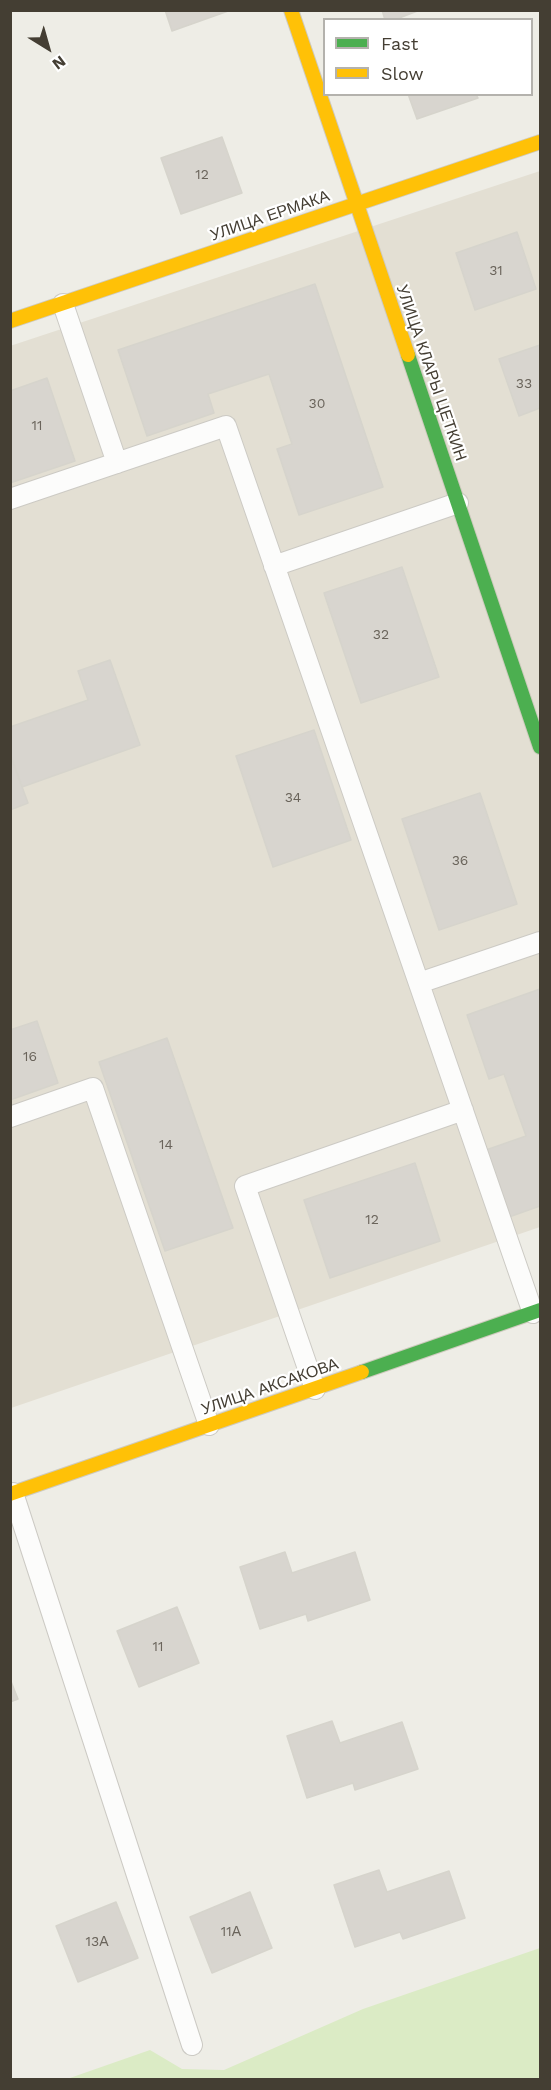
<!DOCTYPE html>
<html>
<head>
<meta charset="utf-8">
<style>
  body { margin:0 }
  #map { position:relative; width:551px; height:2090px; overflow:hidden; background:#eeede6; font-family:"Work Sans",sans-serif }
  canvas { display:block }
  .frame { position:absolute; inset:0; border:12px solid #443e33; pointer-events:none }
  .legend { position:absolute; left:323px; top:18px; width:210px; height:78px; box-sizing:border-box; background:#fff; border:2px solid #b4b2ad; margin:0; padding:8px 10px; list-style:none; font-size:18px; color:#443e33 }
  .legend li { display:flex; align-items:center; gap:12px; height:30px }
  .legend b { width:30px; border:2px solid #b4b2ad }
  .north { position:absolute; left:18px; top:18px; width:60px; height:60px; -webkit-text-stroke:4px #fff; paint-order:stroke; rotate:143deg; font-size:16px; font-weight:700; line-height:24px; text-align:center; color:#443e33 }
  .north::after { content:''; display:block; margin:auto; width:21px; height:27px; background:#443e33; clip-path:polygon(50% 0,100% 100%,50% 72%,0 100%) }
</style>
</head>
<body>
<div id="map">
<canvas width="551" height="2090"></canvas>
<div class="frame"></div>
<ul class="legend">
<li><b style="height:8px;background:#4caf50"></b>Fast</li>
<li><b style="height:8px;background:#ffc107"></b>Slow</li>
</ul>
<div class="north">N</div>
</div>
<script>
const ctx = document.querySelector('canvas').getContext('2d');
ctx.lineJoin = 'round';
function fillPath(path, color) { ctx.fillStyle = color; ctx.fill(path, 'evenodd'); }
const toPath = rows => new Path2D(rows.map(r => 'M' + r).join(''));
function strokePath(path, color, width, dash) { ctx.strokeStyle = color; ctx.lineWidth = width; ctx.lineCap = dash ? 'butt' : 'round'; ctx.setLineDash(dash || []); ctx.stroke(path); }
function label(font, color, halo, rows, align = 'center') {
  ctx.font = font + ' "Work Sans",sans-serif'; ctx.lineWidth = 4.5; ctx.setLineDash([]); ctx.textBaseline = 'middle'; ctx.strokeStyle = halo; ctx.fillStyle = color; for (const [text, x, y, turn = 0] of rows) {
    ctx.save(); ctx.translate(x, y); ctx.rotate((+turn || 0) * Math.PI / 180); ctx.textAlign = isNaN(turn) ? turn : align; if (halo) ctx.strokeText(text, 0, 0); ctx.fillText(text, 0, 0); ctx.restore();
  }
}
fillPath(toPath([
  [540,171,540,1227,11,1408,10,346]
]), '#e3dfd3');
fillPath(toPath([
  [540,1948,540,2079,67,2079,150,2050,182,2069,224,2070,363,2009]
]), '#dbebc5');
const building = toPath([
  [165,10,231,10,172,31,165,10],
  [382,10,420,10,394,20,385,20,382,10],
  [408,94,476,94,478,98,417,119,408,94],
  [222,137,242,193,181,214,161,158,222,137],
  [517,232,536,289,475,310,456,253,517,232],
  [315,284,383,487,299,515,277,449,292,444,269,374,208,394,214,413,147,436,118,350,315,284],
  [540,345,540,408,519,416,499,359,540,345],
  [47,378,75,461,10,483,10,391,47,378],
  [402,567,439,677,361,703,324,593,402,567],
  [110,660,140,745,22,787,10,754,10,727,88,700,78,671,110,660],
  [314,730,351,840,273,867,236,756,314,730],
  [10,754,28,803,10,810,10,754],
  [480,793,517,904,439,930,402,819,480,793],
  [540,989,540,1206,509,1217,486,1150,526,1136,504,1074,489,1079,467,1015,540,989],
  [37,1021,58,1083,10,1100,10,1030,37,1021],
  [167,1038,233,1228,165,1251,99,1062,167,1038],
  [415,1163,440,1241,330,1278,304,1200,415,1163],
  [285,1552,292,1573,355,1552,370,1600,308,1621,306,1614,260,1629,240,1567,285,1552],
  [177,1607,199,1663,139,1687,117,1631,177,1607],
  [10,1679,18,1699,10,1702,10,1679],
  [332,1721,340,1743,402,1722,418,1769,355,1790,353,1783,307,1798,287,1736,332,1721],
  [379,1870,387,1892,449,1871,465,1918,403,1939,400,1932,355,1947,334,1885,379,1870],
  [250,1892,272,1948,212,1973,190,1917,250,1892],
  [116,1902,138,1958,78,1982,56,1926,116,1902]
]);
fillPath(building, '#d8d5cf');
strokePath(building, '#d6d4cc', 1.5);
const lane = toPath([
  [63,304,117,463],
  [10,499,226,426,533,1313],
  [274,566,458,503],
  [419,983,540,942],
  [10,1117,93,1088,209,1425],
  [315,1389,245,1186,463,1110],
  [13,1493,192,2045]
]);
const fast = toPath([
  [408,355,540,747],
  [362,1372,540,1310]
]);
const slow = toPath([
  [291,10,408,355],
  [10,321,540,142],
  [10,1494,362,1372]
]);
strokePath(lane, '#cccac4', 22);
strokePath(fast, '#cecabd', 16);
strokePath(slow, '#cecabd', 16);
strokePath(lane, '#fcfcfb', 20);
strokePath(fast, '#4caf50', 14);
strokePath(slow, '#ffc107', 14);
label('14px', '#6a645b', null, [
  ["12",202,175],
  ["31",496,271],
  ["33",524,384],
  ["30",317,404],
  ["11",37,426],
  ["32",381,635],
  ["34",293,798],
  ["36",460,861],
  ["16",30,1057],
  ["14",166,1145],
  ["12",372,1220],
  ["11",158,1647],
  ["11А",231,1932],
  ["13А",97,1942]
]);
label('16px', '#443e33', '#fff', [
  ["УЛИЦА ЕРМАКА",270,216,-19],
  ["УЛИЦА КЛАРЫ ЦЕТКИН",431,373,71],
  ["УЛИЦА АКСАКОВА",270,1387,-19]
]);
</script>
</body>
</html>
